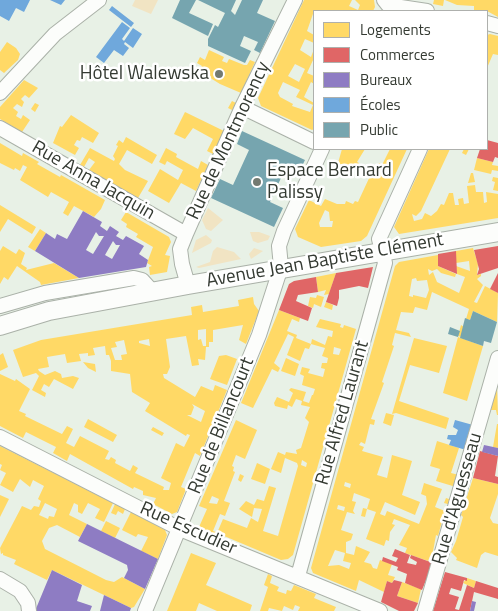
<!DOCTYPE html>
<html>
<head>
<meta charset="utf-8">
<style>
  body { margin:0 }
  #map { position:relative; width:498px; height:611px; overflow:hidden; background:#e8f1e6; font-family:"Titillium Web",sans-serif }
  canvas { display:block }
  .legend { position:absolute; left:313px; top:10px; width:175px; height:140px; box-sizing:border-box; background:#fff; border:1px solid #aeb0ad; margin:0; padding:6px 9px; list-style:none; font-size:15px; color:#343a32 }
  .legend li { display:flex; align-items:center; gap:10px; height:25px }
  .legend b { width:25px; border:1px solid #aeb0ad }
</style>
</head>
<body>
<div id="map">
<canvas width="498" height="611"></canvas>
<ul class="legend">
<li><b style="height:14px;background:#ffd966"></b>Logements</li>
<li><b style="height:14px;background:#e06666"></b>Commerces</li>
<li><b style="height:14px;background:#8e7cc3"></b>Bureaux</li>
<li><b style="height:14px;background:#6fa8dc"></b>Écoles</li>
<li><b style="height:14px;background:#76a5af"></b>Public</li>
</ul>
</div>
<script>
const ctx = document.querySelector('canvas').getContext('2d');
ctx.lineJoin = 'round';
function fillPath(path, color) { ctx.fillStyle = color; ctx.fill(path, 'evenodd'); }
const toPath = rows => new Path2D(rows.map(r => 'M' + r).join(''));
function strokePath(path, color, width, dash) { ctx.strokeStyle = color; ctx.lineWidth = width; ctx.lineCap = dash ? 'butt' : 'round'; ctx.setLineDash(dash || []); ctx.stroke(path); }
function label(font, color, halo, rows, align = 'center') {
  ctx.font = font + ' "Titillium Web",sans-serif'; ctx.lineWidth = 5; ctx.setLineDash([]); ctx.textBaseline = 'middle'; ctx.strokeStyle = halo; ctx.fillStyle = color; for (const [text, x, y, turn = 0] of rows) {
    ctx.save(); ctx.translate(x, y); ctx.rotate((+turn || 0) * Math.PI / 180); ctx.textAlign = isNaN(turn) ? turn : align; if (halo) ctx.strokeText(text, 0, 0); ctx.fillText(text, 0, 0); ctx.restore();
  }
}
fillPath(toPath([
  [135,0,158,0,151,14,132,6],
  [208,208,223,220,211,231,206,229,202,220],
  [250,232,259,232,270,236,268,240,258,243,253,241],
  [206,235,212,240,211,243,192,253,196,240],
  [217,247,234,252,241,259,199,268,196,267,210,262,213,251],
  [254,248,263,251,251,259,249,254]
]), '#f1e4c3');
fillPath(toPath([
  [304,0,352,0,349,6,358,10,360,5,355,0,374,0,375,7,373,11,314,11,307,31,314,35,314,43,305,39,300,50,311,57,314,49,314,58,307,73,314,76,314,84,311,82,304,97,314,103,314,129,312,130,261,106,258,98],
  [295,64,305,69,299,82,288,76],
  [283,82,300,90,296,97,313,105,310,112,292,106,293,104,280,97,278,93],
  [434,0,444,0,443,6,433,4],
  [445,0,498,0,498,17,487,11,474,10,474,6,457,5],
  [490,34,498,36,498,55,493,54,487,68,487,35],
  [7,42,16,48,20,54,18,60,4,73,0,70,0,52],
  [209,50,224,57,222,61,227,63,229,59,244,65,247,65,250,60,255,62,241,93,220,84,199,71,202,66,197,63,200,57,205,60],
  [24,80,38,88,29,98,25,95,21,99,24,102,22,107,17,104,13,108,18,112,16,116,21,119,23,115,30,120,22,132,0,119,0,107],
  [232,101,236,103,232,110,228,108],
  [35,103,39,105,35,112,31,109],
  [185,112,224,131,213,154,207,151,213,139,193,128,185,139,174,134],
  [71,115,99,133,93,143,82,137,80,141,77,140,74,145,79,148,75,155,53,143,60,126,62,127],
  [126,137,157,155,152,164,127,150,119,164,125,170,148,181,138,198,89,170,95,162,89,158,84,167,80,165,90,148,114,161,115,159,113,156,118,146,116,145,119,140,123,143],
  [0,143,22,156,23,153,39,162,37,164,60,177,61,175,105,200,101,209,94,217,74,206,68,216,63,213,69,202,51,192,48,197,20,180,27,167,23,165,20,171,15,168,14,170,0,163],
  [166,148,177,154,176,157,198,169,201,161,208,165,196,191,181,183,169,203,148,191,160,169,178,180,183,170,167,161,165,165,159,162],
  [342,149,365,149,357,162,359,163,358,166,354,164,352,169,338,163],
  [390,149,407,149,367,236,361,241,321,247,298,237,295,229,309,200,321,206,325,199,337,204,345,204,346,201,353,204,355,201,358,202,371,174,368,172,366,176,359,172,361,167,374,173,379,163,382,165],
  [325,210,329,212,330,221,333,221,332,227,320,227,319,223],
  [429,149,450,149,421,211,416,216,412,214,414,221,422,219,425,213,431,216,437,211,441,204,444,205,449,193,453,193,455,205,459,205,458,199,463,198,464,204,469,203,467,186,475,185,476,192,483,192,484,203,487,202,486,192,498,194,498,218,399,234,394,227],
  [464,149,469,149,466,155,462,153],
  [477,158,493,162,492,165,498,166,498,171,492,170,491,174,474,170],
  [471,173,473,173,475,182,468,183],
  [493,177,498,178,498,191,493,190,495,182,492,181],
  [0,205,36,227,32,234,8,219,0,232],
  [126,212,169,237,171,242,165,255,170,256,167,272,150,275,149,267,152,266,147,263,153,247,136,237,138,234,126,227,127,224,121,220],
  [40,229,46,233,35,251,28,247],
  [3,246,16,254,19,249,25,253,21,264,27,268,26,270,54,263,79,278,41,285,40,282,17,266,8,280,4,277,0,284,0,251],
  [473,248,478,264,477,275,481,274,481,276,477,279,483,285,474,302,477,303,485,286,498,293,497,322,473,311,470,320,466,319,469,309,432,292,427,310,415,307,413,313,401,312,396,330,409,333,411,337,395,333,392,345,394,346,382,382,384,383,371,419,375,420,374,425,370,424,365,444,361,442,359,445,364,447,362,451,383,457,377,475,387,478,392,455,412,461,402,495,420,502,415,515,385,502,380,514,385,516,387,511,419,524,427,504,426,496,421,494,424,483,442,489,435,507,445,511,438,536,436,535,432,557,430,556,428,561,405,553,407,548,399,545,410,525,394,519,392,524,395,525,390,532,389,541,386,540,384,546,366,539,376,512,367,509,370,499,354,493,352,501,356,502,353,511,355,514,347,512,341,530,353,534,351,540,346,542,346,553,354,555,356,546,370,552,364,562,371,564,373,568,377,569,380,560,392,564,388,575,395,577,392,583,387,581,384,592,359,580,356,591,313,573,311,568,395,266,399,262,438,255,438,266,456,274,455,277,441,273,437,269,432,271,428,269,429,275,433,272,437,282,459,293,465,277,457,274,456,266,470,271,469,261,456,263,456,251],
  [416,278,417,281,427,280,429,290,426,298,413,295,413,297,409,296,412,279],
  [345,482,351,484,350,488,344,486],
  [338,505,345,507,344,511,337,509],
  [335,550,345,553,343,561,351,563,349,569,339,565,328,566],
  [336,273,329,294,324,295,326,290,318,292,316,277],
  [317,295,324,297,321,307,314,304,313,308,308,306,310,297,316,298],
  [253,297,254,304,259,311,246,344,239,340,243,325,213,330,213,342,209,342,209,347,206,347,205,360,198,359,199,365,192,366,186,336,166,339,170,367,167,374,163,374,164,378,195,397,201,386,213,391,215,385,227,390,200,456,195,453,181,487,186,489,177,512,172,514,153,504,156,498,143,495,143,491,134,487,133,489,70,454,67,461,53,453,56,447,26,432,23,438,0,426,0,374,15,381,16,379,30,389,19,411,26,414,25,416,62,434,67,426,73,429,66,443,74,447,80,436,109,451,105,459,109,460,111,457,116,460,115,463,130,471,133,465,138,468,135,473,164,487,163,490,169,490,171,483,161,478,176,443,184,447,190,435,187,434,186,436,145,411,150,403,132,392,130,374,111,371,111,361,109,355,106,355,105,346,93,348,95,355,88,356,88,353,79,354,81,361,67,363,65,354,47,357,49,367,38,369,39,371,45,375,55,371,61,374,62,378,73,376,79,378,73,389,54,379,49,387,44,384,41,390,46,393,45,397,32,390,39,376,36,373,23,377,13,350,41,340,192,315,191,307,202,305,203,312,239,306,238,300],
  [206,329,206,346,203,346,201,339,198,340,198,330],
  [149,339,150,346,139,343,139,341],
  [124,340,127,354,121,355,122,360,115,360,111,348,117,347,115,342],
  [192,404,205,411,201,422,187,415,191,415,194,407],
  [326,302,333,305,332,310,324,307],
  [279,310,300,318,299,322,292,319,287,331,297,335,296,338,311,344,309,349,305,348,300,361,287,355,294,337,288,334,274,363,280,368,278,372,272,369,253,408,241,403],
  [320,319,341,324,340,327,343,328,344,325,356,329,293,555,288,559,281,560,217,533,223,519,247,528,251,518,258,522,262,509,254,508,252,517,239,509,246,501,254,505,257,499,264,501,269,486,276,488,263,531,278,536,298,466,297,463,285,458,281,473,271,469,278,452,285,455,286,452,297,454,296,450,301,448,309,422,305,418,310,407,301,405,302,401,296,399,292,407,288,405,287,409,275,406,274,403,277,397,289,402,293,393,289,390,291,388,306,392,303,401,309,403,312,395,313,395,315,389,302,385,304,376,300,374,302,367,310,369,308,373,323,377,325,369,321,368,322,363,327,363,328,358,322,356,325,348,311,344,312,339,325,345,328,336,332,337,333,331,316,327],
  [334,347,341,349,339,355,333,354],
  [302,460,307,463,306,467,301,465],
  [461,325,464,327,461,337,458,336],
  [458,337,483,346,467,401,443,393],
  [414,338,447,346,439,373,410,365,399,401,449,418,446,429,396,413,392,414],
  [3,353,8,367,0,371,0,355],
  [226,355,237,359,227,385,210,379,219,356],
  [286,358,299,364,295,376,281,371],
  [83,362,95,364,96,372,88,368],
  [497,386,498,415,497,415,496,410,491,410],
  [386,413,394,415,391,426,383,423],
  [88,419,117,435,113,442,84,427],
  [236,420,257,430,245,459,236,455,232,466,234,467,233,471,235,472,224,501,230,503,225,516,220,514,213,531,216,532,215,534,199,527,207,509,199,506],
  [212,496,219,499,217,504,209,503],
  [497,424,498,424,498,448,493,447],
  [153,427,164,433,162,436,151,430],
  [437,441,459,448,451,473,459,475,456,487,436,481,440,469,430,466],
  [0,446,113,503,104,522,95,518,100,509,88,503,82,514,78,512,78,505,74,503,69,515,87,524,80,537,57,525,49,528,42,541,45,549,106,580,114,582,122,577,145,589,134,607,131,608,52,570,47,580,14,564,16,560,3,555,3,553,1,554,0,548,22,506,31,510,34,506,39,507,41,501,38,499,44,486,33,480,30,487,20,479,13,492,0,485,6,473,0,470,2,465,0,464],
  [45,503,57,509,54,517,49,516,48,519,39,515],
  [257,463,270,469,265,484,251,479],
  [240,474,244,476,241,482,238,480],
  [473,478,498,484,498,494,490,518,493,523,498,524,498,556,485,552,481,555,477,568,456,560,457,558,451,552,456,541,463,517,461,515],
  [0,495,9,499,0,517],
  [446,498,452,500,451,505,444,503],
  [115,504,125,509,123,514,118,511,116,515,111,513],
  [363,508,367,509,365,517,361,516],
  [131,512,165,530,167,535,158,559,141,551,148,537,138,534,136,537,122,530],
  [106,521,120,528,115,538,101,531],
  [191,553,216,563,206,585,252,605,250,611,217,611,199,603,196,611,167,611],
  [268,574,272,576,270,583,279,587,277,591,286,594,287,590,291,591,294,585,316,594,314,598,336,607,334,611,298,611,300,607,295,605,293,610,284,606,282,611,269,608,268,611,260,611,268,587,264,585],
  [467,578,476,581,474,588,463,583],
  [402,582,421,589,418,603,397,596]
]), '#ffd966');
fillPath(toPath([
  [487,140,498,143,498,158,495,157,493,162,477,158,480,149,487,149],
  [498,246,498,268,477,275,479,269,474,250],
  [456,251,457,274,438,266,438,254],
  [373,267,368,288,359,286,339,290,339,298,337,306,326,302,336,273],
  [498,273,498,293,490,289],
  [316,277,318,292,298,295,296,301,312,308,308,321,279,310,289,284,294,281],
  [480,451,498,456,495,476,498,477,498,484,473,478],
  [395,549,410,555,407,563,416,565,417,562,410,558,411,555,433,563,422,590,405,583,407,574,397,570,398,567,382,561,383,557,396,562,398,558,392,556],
  [445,572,467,578,467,581,464,580,461,591,451,588,449,594,459,597,455,609,459,610,467,585,474,588,476,581,498,588,498,599,474,592,470,611,433,611],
  [394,580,402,582,397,596,418,603,414,611,399,611,381,602,387,581,392,583]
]), '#e06666');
fillPath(toPath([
  [83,211,102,222,100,226,107,231,110,226,119,232,116,236,123,240,126,236,144,246,139,254,148,260,146,267,79,278,35,251,46,233,55,239,57,234,67,239],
  [96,232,99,236,104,236,93,254,86,250],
  [113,241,116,245,120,245,112,259,105,255],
  [484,445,498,448,498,456,482,452],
  [87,524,158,559,145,589,124,578,128,570,127,565,78,541],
  [52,570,82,585,77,601,92,606,90,611,35,611],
  [104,595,131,608,130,611,100,611],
  [472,601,476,602,474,611,470,611]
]), '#8e7cc3');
fillPath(toPath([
  [0,0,30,0,24,12,16,8,9,21,0,16],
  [50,0,65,0,61,5],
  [112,6,134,23,131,27,109,10],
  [122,22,130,28,122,39,124,41,133,28,142,34,133,48,125,42,124,44,129,48,123,56,114,50,104,63,96,57],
  [455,420,473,425,466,450,449,445,451,440,447,439,448,435,456,435,458,430,453,427]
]), '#6fa8dc');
fillPath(toPath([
  [180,0,196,0,189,13,213,24,208,36,172,18],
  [198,0,236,0,231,11,235,15,242,0,263,0,257,13,275,21,260,53,254,50,258,42,244,36,240,46,251,51,245,63,208,46,208,39,215,25,218,27,225,13],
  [242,131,305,160,299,172,286,167,270,202,283,208,274,227,211,198,220,179,233,185,249,150,237,144],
  [473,311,497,322,491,343,484,341,483,346,460,338,465,318,470,320],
  [450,327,460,331,458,337,448,334]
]), '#76a5af');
const minor = toPath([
  [384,0,388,5,427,11],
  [487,23,498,26],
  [0,93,55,34,99,0],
  [242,107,314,142],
  [0,128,186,234],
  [188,285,182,264,180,249,186,234,242,107,295,0],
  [0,306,45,293,134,278,142,280,153,292],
  [0,437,180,529,380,611],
  [298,576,385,263,379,239,420,149],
  [0,579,20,591,28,603,29,611],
  [145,611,259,335,281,267,279,246,284,231,322,149],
  [425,611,498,358]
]);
const major = toPath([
  [0,326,49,311,188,285,498,232]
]);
strokePath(minor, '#aab1a8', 16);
strokePath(major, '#aab1a8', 20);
strokePath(minor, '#fcfdfb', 14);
strokePath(major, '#fcfdfb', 18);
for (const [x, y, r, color] of [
  [219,74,5,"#737a71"],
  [257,182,5,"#737a71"]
]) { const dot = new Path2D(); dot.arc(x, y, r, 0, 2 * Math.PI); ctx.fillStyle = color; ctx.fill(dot); strokePath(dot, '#fff', 2); }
label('19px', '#343a32', '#fff', [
  ["Hôtel Walewska",209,74],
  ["Espace Bernard",267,171,"left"],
  ["Palissy",267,193,"left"]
], 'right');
label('19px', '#343a32', '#fff', [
  ["Rue de Montmorency",229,141,-65],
  ["Rue Anna Jacquin",93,181,30],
  ["Avenue Jean Baptiste Clément",325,261,-10],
  ["Rue Alfred Laurant",343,413,-74],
  ["Rue de Billancourt",222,426,-68],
  ["Rue d'Aguesseau",458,499,-74],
  ["Rue Escudier",188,529,24]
]);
</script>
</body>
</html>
